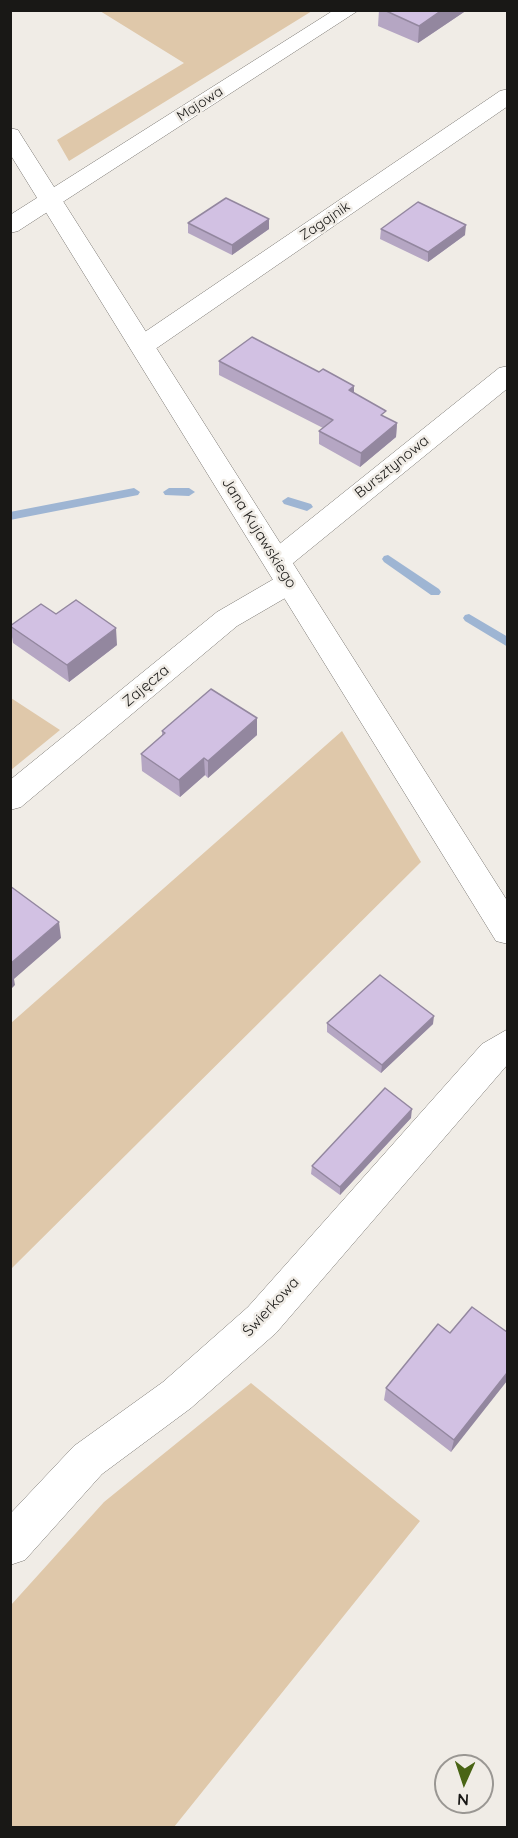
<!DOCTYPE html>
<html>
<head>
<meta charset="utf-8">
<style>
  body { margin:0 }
  #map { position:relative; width:518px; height:1838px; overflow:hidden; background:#f0ece6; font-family:Quicksand,sans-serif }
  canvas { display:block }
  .frame { position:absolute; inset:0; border:12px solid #191816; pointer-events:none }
  .north { position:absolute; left:434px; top:1754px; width:60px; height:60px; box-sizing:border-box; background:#f0ece6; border:2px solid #9a9793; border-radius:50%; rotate:183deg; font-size:16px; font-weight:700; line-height:24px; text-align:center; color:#191816 }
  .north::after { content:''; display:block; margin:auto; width:21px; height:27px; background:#496415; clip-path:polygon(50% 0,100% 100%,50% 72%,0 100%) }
</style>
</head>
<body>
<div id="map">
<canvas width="518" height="1838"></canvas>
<div class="frame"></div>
<div class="north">N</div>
</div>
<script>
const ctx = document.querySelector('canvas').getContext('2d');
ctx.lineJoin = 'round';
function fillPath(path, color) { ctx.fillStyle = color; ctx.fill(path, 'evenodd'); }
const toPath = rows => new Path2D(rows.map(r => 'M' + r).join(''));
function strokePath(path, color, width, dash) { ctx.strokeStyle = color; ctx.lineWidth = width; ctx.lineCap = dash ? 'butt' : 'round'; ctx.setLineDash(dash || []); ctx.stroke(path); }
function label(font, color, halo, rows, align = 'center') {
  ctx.font = font + ' Quicksand,sans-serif'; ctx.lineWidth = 5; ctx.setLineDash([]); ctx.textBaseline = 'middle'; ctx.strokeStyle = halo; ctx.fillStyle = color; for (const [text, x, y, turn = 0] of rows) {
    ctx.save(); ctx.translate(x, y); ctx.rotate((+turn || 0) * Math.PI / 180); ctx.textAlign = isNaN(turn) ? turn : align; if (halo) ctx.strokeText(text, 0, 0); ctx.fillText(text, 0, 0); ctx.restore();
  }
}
fillPath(toPath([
  [100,11,312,11,69,161,57,140,184,63],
  [11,698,60,730,11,770],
  [342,731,421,862,11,1269,11,1023],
  [251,1383,420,1521,174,1827,11,1827,11,1605,104,1502]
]), '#dfc8aa');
fillPath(toPath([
  [134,488,140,492,138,495,10,520,10,512,134,488],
  [169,488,189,488,195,492,189,496,165,495,163,492,169,488],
  [288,497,311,504,313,507,307,511,284,504,282,501,288,497],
  [388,555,439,589,441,592,439,595,431,595,384,562,382,559,384,556,388,555],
  [469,614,508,637,508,647,465,621,463,618,465,615,469,614]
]), '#9eb5d3');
const minor = toPath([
  [334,10,359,10,18,231,10,233,10,215,334,10],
  [508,89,508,106,151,352,142,354,133,352,129,346,133,340,500,91,508,89],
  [508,366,508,388,287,568,277,571,267,568,263,561,267,554,499,368,508,366],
  [289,573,299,576,303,583,299,590,237,626,21,807,10,810,10,780,217,612,279,576,289,573],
  [508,1029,508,1064,276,1333,191,1408,102,1474,25,1560,10,1565,10,1514,74,1446,163,1382,248,1307,482,1044,508,1029]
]);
const secondary = toPath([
  [10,128,18,130,21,135,508,902,508,944,496,941,10,154,10,128]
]);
strokePath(minor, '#787570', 1);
strokePath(secondary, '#787570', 1);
fillPath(minor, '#fff');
fillPath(secondary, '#fff');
fillPath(toPath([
  [379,10,467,10,418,43,378,26],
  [269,219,269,229,232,255,188,233,188,223],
  [381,229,465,235,428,262,380,239],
  [219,361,354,393,385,417,397,423,396,437,360,467,319,444,319,431,323,428,219,375],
  [56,614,117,645,69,682,13,643,10,625],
  [162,731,257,735,208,778,205,775,180,797,142,771,141,754,162,736],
  [327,1023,433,1024,381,1073,327,1032],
  [411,1118,340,1195,311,1174,312,1166],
  [507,1332,451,1452,384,1400,386,1388,450,1333]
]), '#b5a6c3');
fillPath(toPath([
  [442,10,467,10,418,43,419,26],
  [269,219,269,229,232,255,232,245],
  [466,225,465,235,428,262,428,252],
  [354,386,354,400,349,390],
  [397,423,396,437,360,467,361,453],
  [116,628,117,645,69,682,67,665],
  [257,718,257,735,208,778,208,761],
  [204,758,205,775,180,797,179,780],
  [59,922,61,938,14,979,15,985,10,990,10,964],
  [434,1016,433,1024,381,1073,382,1065],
  [412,1109,411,1118,340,1195,340,1187],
  [507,1373,507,1381,451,1452,454,1440]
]), '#93879f');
const building = toPath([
  [384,10,442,10,419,26,384,10],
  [226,198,269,219,232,245,188,223,226,198],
  [418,202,466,225,428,252,381,229,418,202],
  [252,337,319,372,323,369,354,386,349,390,386,411,381,415,397,423,361,453,319,431,333,420,219,361,252,337],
  [76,600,116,628,67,665,10,626,41,604,56,614,76,600],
  [211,689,257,718,208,761,204,758,179,780,141,754,165,733,162,731,211,689],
  [10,886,59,922,10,964,10,886],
  [380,975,434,1016,382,1065,327,1023,380,975],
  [385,1088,412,1109,340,1187,312,1166,385,1088],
  [472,1307,507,1332,507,1373,454,1440,386,1388,438,1324,450,1333,472,1307]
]);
fillPath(building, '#d2c1e3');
strokePath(building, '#93879f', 1.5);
label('14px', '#191816', '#f0ece6', [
  ["Majowa",200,104,-33],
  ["Zagajnik",325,221,-34]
]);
label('15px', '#191816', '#f0ece6', [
  ["Bursztynowa",392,467,-39],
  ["Jana Kujawskiego",259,533,58],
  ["Zajęcza",146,686,-40],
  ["Świerkowa",271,1307,-47]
]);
</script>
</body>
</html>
